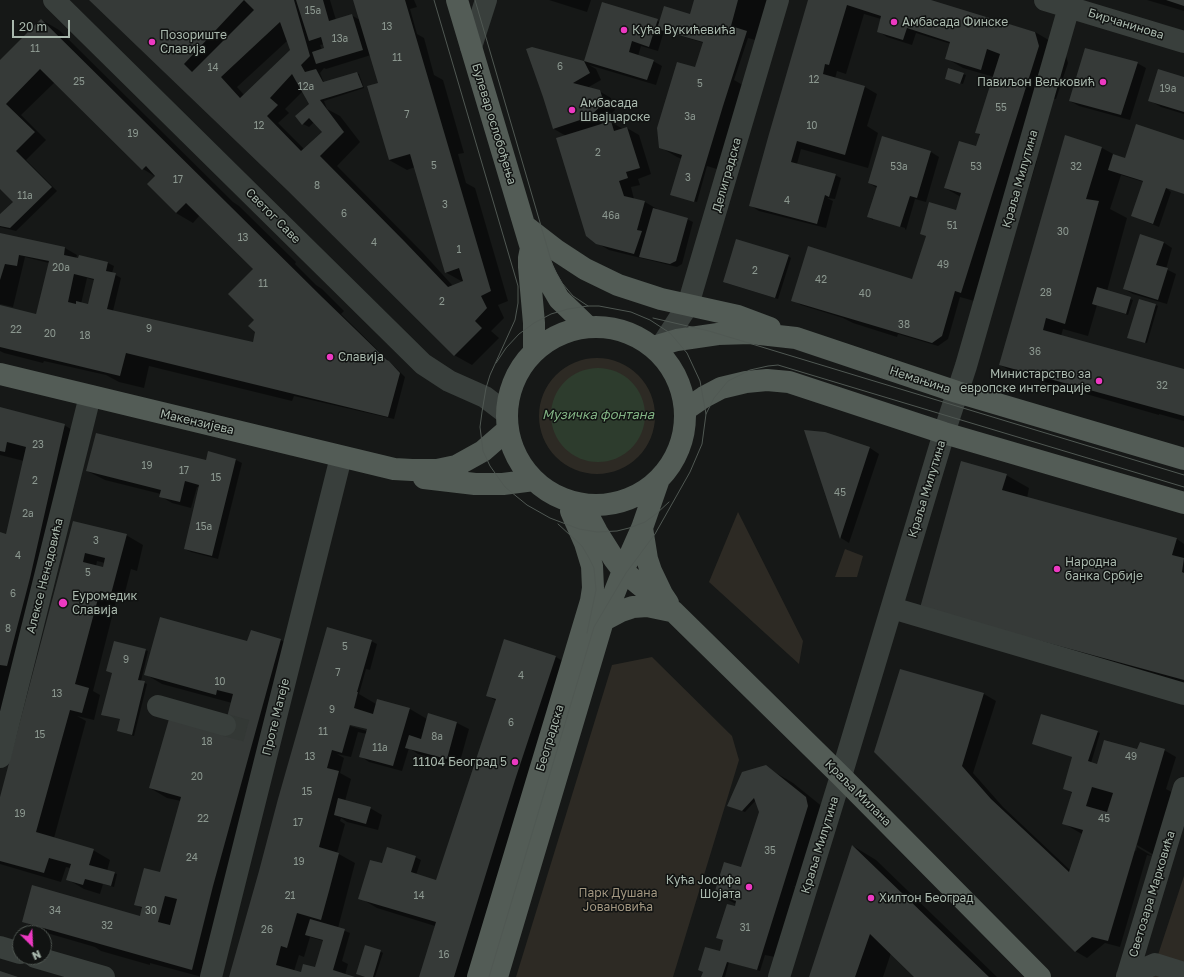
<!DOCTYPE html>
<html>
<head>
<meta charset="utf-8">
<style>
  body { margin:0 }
  #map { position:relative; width:1184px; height:977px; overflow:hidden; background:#161817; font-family:"Golos Text",sans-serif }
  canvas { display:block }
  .north { position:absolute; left:12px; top:925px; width:40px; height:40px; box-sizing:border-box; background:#111312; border:1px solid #4e5550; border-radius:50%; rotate:156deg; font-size:11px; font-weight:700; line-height:16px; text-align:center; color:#a9b8ad }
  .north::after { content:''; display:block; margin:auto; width:14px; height:18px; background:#ed39c2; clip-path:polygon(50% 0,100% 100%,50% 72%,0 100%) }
  .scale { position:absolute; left:12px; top:20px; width:58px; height:18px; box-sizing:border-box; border:2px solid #a9b8ad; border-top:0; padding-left:5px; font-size:12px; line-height:14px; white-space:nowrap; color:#a9b8ad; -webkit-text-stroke:3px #111312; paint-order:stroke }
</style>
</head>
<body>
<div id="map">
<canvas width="1184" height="977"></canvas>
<div class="north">N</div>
<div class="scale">20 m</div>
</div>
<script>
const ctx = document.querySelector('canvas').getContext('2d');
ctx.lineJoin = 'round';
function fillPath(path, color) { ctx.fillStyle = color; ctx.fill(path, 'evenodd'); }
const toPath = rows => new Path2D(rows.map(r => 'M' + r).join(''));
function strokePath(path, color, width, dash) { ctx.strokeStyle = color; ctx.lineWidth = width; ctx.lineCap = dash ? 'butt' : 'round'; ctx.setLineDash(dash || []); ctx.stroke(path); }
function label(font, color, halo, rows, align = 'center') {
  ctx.font = font + ' "Golos Text",sans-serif'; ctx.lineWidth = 3; ctx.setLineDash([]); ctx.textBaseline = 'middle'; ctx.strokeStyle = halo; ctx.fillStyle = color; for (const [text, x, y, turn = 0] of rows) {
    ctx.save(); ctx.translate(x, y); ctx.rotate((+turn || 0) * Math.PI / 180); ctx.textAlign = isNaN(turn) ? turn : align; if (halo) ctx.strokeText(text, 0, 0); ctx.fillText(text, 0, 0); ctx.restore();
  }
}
fillPath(toPath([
  '539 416a58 58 0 1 1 116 0a58 58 0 1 1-116 0Z',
  [738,512,803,641,799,664,709,582],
  [845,549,863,556,857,577,835,577],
  [652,657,732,736,739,760,673,977,516,977,612,665],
  [1184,876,1184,977,1147,977,1155,964]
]), '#2d2a24');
fillPath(toPath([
  '551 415a47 47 0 1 1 94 0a47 47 0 1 1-94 0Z'
]), '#2d3c2d');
fillPath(toPath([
  [90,0,330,0,336,20,351,15,360,20,354,0,414,0,417,7,410,9,417,34,424,38,434,75,443,80,464,153,458,154,466,183,475,188,508,301,498,305,504,318,491,331,499,338,472,365,454,355,263,166],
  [287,41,291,50,244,95,237,87],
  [324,44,326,49,322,50,320,45],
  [371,55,380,84,389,160,407,170,415,167,445,272,463,282,453,286,423,253,337,166,360,142,340,116,327,109,324,101,364,88,359,74,356,73,324,83,320,73,324,68,326,69],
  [303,91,310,104,303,124,309,127,314,122,323,132,304,149,278,123,289,113,285,109],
  [549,0,591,0,587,12],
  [695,0,772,0,759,41,748,38,734,80,755,92,723,171,707,166,697,202,674,196,682,159,677,157,660,147,701,70,704,43,664,31,658,51,641,46,638,56,653,61,662,66,656,85,589,65,596,69,601,80,587,88,599,91,611,98,615,110,599,126,611,122,623,129,627,128,639,135,651,174,638,179,640,185,631,187,634,199,645,202,657,209,657,210,687,219,693,222,682,264,677,267,609,250,597,243,566,136,554,129,544,97,584,62,603,4,660,22,695,16],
  [809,0,926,0,1035,32,1064,49,1068,63,1056,99,1050,98,1028,156,1037,161,1014,234,978,302,960,297,948,339,938,346,898,334,897,337,853,323,843,318,801,305,793,300,913,280,926,236,921,233,957,211,961,197,945,188,977,147,980,135,976,132,994,77,963,68,946,58,951,44,916,33,912,45,887,37,878,31,881,19,864,14,846,74,837,71,835,79,865,87,877,94,867,126,878,133,868,168,801,149,797,164,835,175,841,178,835,199,827,198,833,201,826,228,759,211,751,206],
  [1147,0,1184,0,1184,11],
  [42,20,59,30,233,202,239,206,296,262,295,264,316,285,322,289,344,311,341,314,405,377,394,419,294,396,292,401,149,366,144,388,119,382,106,375,44,361,43,363,4,353,0,351,0,306,36,315,49,263,25,257,13,307,0,304,0,234,65,248,77,255,76,259,108,263,114,266,112,273,121,278,113,311,253,343,256,332,254,269,200,215,193,223,176,213,148,184,156,177,143,169,55,82,21,115,46,140,26,160,57,191,16,231,0,227,0,216,14,202,0,188,0,62],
  [87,278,94,280,89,305,81,304],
  [1137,63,1146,68,1130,120,1079,106,1070,101],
  [963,74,966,75,963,84,948,80],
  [1184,78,1184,114,1161,107,1149,100],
  [1065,137,1102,148,1115,155,1126,159,1184,141,1184,194,1165,187,1171,192,1159,227,1132,216,1144,182,1121,175,1110,209,1127,218,1107,291,1133,300,1128,315,1097,305,1088,336,1063,329,1061,336,1184,370,1184,421,1159,414,1159,415,1017,374,1000,365],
  [931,152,939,157,926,202,915,199,906,230,905,229,905,228,873,218,873,220,868,217,877,188,869,183],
  [1163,242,1172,248,1166,269,1176,274,1167,304,1133,294,1124,289],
  [788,256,791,258,778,299,726,283],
  [1156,305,1158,306,1147,343,1131,339],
  [0,409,64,425,81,435,0,754,0,533,7,535,24,461,0,455],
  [805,431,824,433,870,448,879,454,849,543,841,538],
  [209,453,236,460,242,463,218,559,191,552,185,549,200,488,197,487,191,508,172,503,160,496,161,494,105,480,87,471,206,461],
  [1006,475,1029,488,1027,498,1177,539,1184,544,1184,686,945,621],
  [74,522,126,535,143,545,137,571,131,569,123,600,107,596,116,601,93,691,100,695,94,720,77,716,86,721,54,838,93,850,110,860,107,871,117,874,114,887,103,884,100,894,84,889,67,879,70,868,66,867,61,882,0,864,0,799],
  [97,561,105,563,103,568,96,566],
  [281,640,298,650,202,977,150,963,150,965,101,951,95,947,40,931,23,921,140,918,143,909,135,904,161,873,181,801,167,798,150,788,223,735,232,703,162,684,145,674,248,643],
  [505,640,556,657,573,667,474,977,420,977,435,926,377,908,360,898,387,866,415,857,421,860,416,875,437,881,496,701,487,695],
  [371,641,377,644,370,670,366,669,359,694,376,704,410,709,427,719,428,715,457,723,469,729,459,765,418,754,409,748,402,771,369,762,360,756,367,734,358,732,351,757,337,754,344,758,340,773,351,779,345,801,370,808,382,815,378,830,347,822,341,818,340,821,345,824,337,853,355,863,338,928,350,933,342,961,348,964,345,975,353,977,230,977],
  [350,724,369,729,367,731,350,726],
  [310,937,324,941,316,969,302,973,294,971,299,955,304,957],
  [115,642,148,651,141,681,147,684,134,736,118,731,121,719,105,716,113,673],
  [900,671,984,694,996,701,973,773,1003,807,1071,871,1082,834,1063,823,1072,793,1064,788,1073,757,1033,744,1097,732,1100,733,1091,763,1101,766,1138,751,1164,750,1176,757,1166,789,1183,798,1159,858,1137,845,1144,820,1142,820,1134,850,1136,851,1137,847,1152,856,1147,855,1120,947,1105,943,1087,958,1075,951],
  [771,770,793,783,829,812,797,887,793,886,802,891,775,957,765,955,760,971,729,962,725,977,702,977,721,953,724,941,718,937,740,909,736,904,715,893,748,870,760,812,756,800,745,812,731,807],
  [853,846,876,860,997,977,915,977,891,953,883,977,810,977],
  [380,951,383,953,375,977,365,977,357,974]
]), '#0007');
fillPath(toPath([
  [89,0,294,0,310,56,301,65,305,72,316,69,323,82,357,72,363,87,320,100,344,132,320,156,405,242,448,287,463,281,459,268,445,273,410,154,389,160,367,86,378,83,353,0,405,0,491,291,481,296,487,308,475,321,482,328,454,356,287,190],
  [244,0,254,10,192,72,184,64],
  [280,22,290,50,240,98,221,77],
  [292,74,309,104,295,116,302,125,309,118,322,132,301,151,267,116,278,105,270,98],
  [296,0,323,0,329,21,352,14,363,50,316,64,312,52,324,48,321,37,309,41],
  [694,0,738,0,731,26,747,31,723,106,694,202,670,195,682,155,659,148,657,128,677,62,695,67,703,42,657,29,664,6,690,14],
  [808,0,931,0,1035,32,1039,46,961,293,955,291,942,336,932,343,791,301,808,246,912,279,926,236,920,234,929,202,956,210,961,193,944,188,959,141,976,146,980,134,975,133,1000,54,987,49,981,70,945,59,950,42,907,28,903,40,877,32,881,16,847,5,829,65,825,64,823,74,865,86,845,155,797,141,791,162,836,174,829,197,825,195,817,224,749,206,769,134],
  [1166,0,1184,0,1184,6],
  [602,2,658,19,649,47,632,41,629,52,654,60,647,80,584,61],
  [41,19,322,297,387,360,389,361,400,373,388,417,126,353,120,376,0,347,0,305,36,314,49,261,19,255,17,266,5,264,0,280,0,233,65,247,64,255,78,258,79,255,108,262,106,271,116,273,107,309,253,342,255,332,248,326,254,320,228,294,253,269,186,203,176,213,147,184,155,176,146,166,142,170,40,69,6,104,35,132,16,151,52,187,10,228,0,226,0,214,13,202,0,189,0,60],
  [74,274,94,279,88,304,76,301,76,304,68,302],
  [532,47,584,61,590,73,573,83,600,90,604,103,589,117,553,129,543,97,526,49],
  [1085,48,1138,62,1121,115,1069,101],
  [948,68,964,73,960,84,945,79],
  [1158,69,1184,77,1184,112,1148,101],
  [611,121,614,131,627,127,640,168,626,172,628,178,619,181,624,196,645,201,637,230,642,231,634,254,596,244,586,236,556,138],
  [1136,124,1184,140,1184,194,1166,188,1153,224,1131,216,1143,181,1108,170,1113,154,1125,158],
  [1065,135,1102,147,1086,199,1099,201,1065,324,1046,318,1043,330,1184,369,1184,416,999,365],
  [882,136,931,151,917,198,910,196,900,227,867,217,877,186,868,183],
  [653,208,688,218,676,261,670,264,639,257],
  [1140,234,1164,242,1156,265,1168,268,1158,300,1123,289],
  [736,239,789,255,775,298,723,282],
  [1097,287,1131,297,1126,314,1092,304],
  [1139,299,1156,304,1145,343,1127,338],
  [0,407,65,424,30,578,7,666,0,665,0,532,6,534,26,447,7,442,5,452,0,451],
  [804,430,825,432,870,447,840,539],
  [96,433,206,460,208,451,236,459,212,556,184,549,199,485,185,481,180,502,159,497,161,490,86,471],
  [961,461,1007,474,1002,490,1177,538,1172,555,1184,558,1182,572,1184,573,1184,680,920,608],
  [73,521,127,534,111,594,100,591,75,684,89,688,82,713,70,710,36,832,94,849,89,865,115,872,111,886,85,879,83,885,66,880,71,864,49,858,44,873,0,861,0,797],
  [85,553,105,558,103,567,83,562],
  [160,617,247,641,251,630,281,639,213,886,192,970,22,922,32,885,140,916,142,907,134,905,144,868,160,872,181,797,149,788,169,719,225,725,233,694,217,690,216,695,144,675],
  [165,896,177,899,170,925,158,922],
  [327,627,372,640,357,692,358,692,354,708,373,714,377,699,410,708,393,766,359,757,367,729,350,725,342,753,332,750,327,768,339,771,319,847,339,853,329,891,321,920,297,913,287,948,281,946,276,965,301,972,303,964,315,967,323,940,305,935,310,919,345,929,333,970,355,977,229,977,259,871,278,799],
  [504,639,556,656,515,780,454,977,419,977,436,922,358,899,370,860,382,863,387,847,416,856,411,872,436,880,496,699,486,696],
  [114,641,146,649,138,680,145,681,132,735,117,731,120,719,101,715,112,673,106,671],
  [900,669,984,693,962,766,991,799,1069,872,1083,830,1062,824,1072,792,1063,789,1072,757,1032,744,1041,714,1098,731,1088,761,1097,764,1104,740,1137,749,1140,742,1165,749,1108,941,1092,937,1075,952,874,752],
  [1092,787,1113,793,1107,812,1086,806],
  [428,713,457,722,447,759,405,748,409,735,421,739],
  [766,765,806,797,808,806,757,970,727,962,722,977,701,977,703,972,698,970,705,947,720,951,723,940,716,938,727,904,735,906,736,901,714,894,724,862,741,867,759,812,754,798,742,811,727,806,742,772],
  [338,798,371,807,366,824,334,815],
  [852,845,989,977,914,977,870,934,855,977,809,977],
  [365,945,381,950,373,977,365,977,356,974],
  [0,971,18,977,0,977]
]), '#363a38');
strokePath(toPath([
  [225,725,255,733]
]), '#333835', 22, [22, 11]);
strokePath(toPath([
  [54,0,423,364,449,381,485,397,506,413],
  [1045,0,1184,42],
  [471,47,486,0],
  [662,345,688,305,778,0],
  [892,608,1184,694],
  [158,706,225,725],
  [0,757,90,396],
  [0,947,20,953],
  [35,957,104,977],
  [1127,976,1155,964,1184,973],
  [211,977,341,457],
  [779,977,841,776,944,433,966,366,1071,0],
  [1127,977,1184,788]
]), '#393f3c', 22);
strokePath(toPath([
  [457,0,531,248,537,256,548,280,559,299,588,327],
  [525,226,556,250,585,269,618,285,661,299,738,316,770,328],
  [531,248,529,258,529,267,534,323,534,351],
  '507 416a89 89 0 1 1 178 0a89 89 0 1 1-178 0Z',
  [653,347,677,340,718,334,751,333,796,338,957,392,1184,459],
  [0,374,394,469,412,470,437,470,456,466,483,451,506,431],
  [685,410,704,397,721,388,746,382,767,380,789,382,944,433,1184,503],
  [424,478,475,484,503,484,534,480],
  [582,504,597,532,614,559,623,571,652,595,674,612,841,776,1040,977],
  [642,528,647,559,651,571,662,594,668,603],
  [604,620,621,611,633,607,647,606,671,611],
  [478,977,591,601,593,588,592,566,585,543,571,511],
  [497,977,602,624,623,571,642,528,659,479]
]), '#535c56', 22);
strokePath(toPath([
  [434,0,518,286,518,303,515,320,490,375,486,388,482,412,480,427,483,451,490,466,505,487,527,505,550,518,579,529,597,532,617,531,629,528,645,522,656,514,669,502],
  [475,0,553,267,562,283,573,296,588,306],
  [653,318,709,331,1184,475],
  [706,414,714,398,728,381,750,370,768,366,778,365,1184,487],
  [558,524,582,546,589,558,594,568,596,590,587,633],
  [489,977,594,627,626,573,655,534,690,472,702,444,706,414,700,381,687,353,670,333,650,320,631,312,599,306,588,306,568,309,551,314,534,323,519,334,506,348,496,363]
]), '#505853', 1);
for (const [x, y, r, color] of [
  [894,22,4,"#ed39c2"],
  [624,30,4,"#ed39c2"],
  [152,42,4,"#ed39c2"],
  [1103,82,4,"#ed39c2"],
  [572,110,4,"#ed39c2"],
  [330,357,4,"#ed39c2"],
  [1099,381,4,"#ed39c2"],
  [1057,569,4,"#ed39c2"],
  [63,603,5,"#ed39c2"],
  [515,762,4,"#ed39c2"],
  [749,887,4,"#ed39c2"],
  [871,898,4,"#ed39c2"]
]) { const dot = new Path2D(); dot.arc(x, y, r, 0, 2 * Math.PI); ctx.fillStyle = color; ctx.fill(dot); strokePath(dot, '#111312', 1.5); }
label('10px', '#8c9890', null, [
  ["15a",313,11],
  ["13",387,27],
  ["13a",340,39],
  ["11",35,49],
  ["11",397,58],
  ["6",560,67],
  ["14",213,68],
  ["12",814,80],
  ["25",79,82],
  ["5",700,84],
  ["12a",306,87],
  ["19a",1168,89],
  ["55",1001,108],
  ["7",407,115],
  ["3a",690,117],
  ["12",259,126],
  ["10",812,126],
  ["19",133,134],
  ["2",598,153],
  ["5",434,166],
  ["53a",899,167],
  ["53",976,167],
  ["32",1076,167],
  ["3",688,178],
  ["17",178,180],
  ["8",317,186],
  ["11a",25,196],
  ["4",787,201],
  ["3",445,205],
  ["6",344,214],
  ["46a",611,216],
  ["51",952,226],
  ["30",1063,232],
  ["13",243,238],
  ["4",374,243],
  ["1",459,250],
  ["49",943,265],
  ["20a",61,268],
  ["2",755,271],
  ["42",821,280],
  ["11",263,284],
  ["28",1046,293],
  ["40",865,294],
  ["2",442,302],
  ["38",904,325],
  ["9",149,329],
  ["22",16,330],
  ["20",50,334],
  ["18",85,336],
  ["36",1035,352],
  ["32",1162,386],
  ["23",38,445],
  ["19",147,466],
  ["17",184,471],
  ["15",216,478],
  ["2",35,481],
  ["45",840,493],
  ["2a",28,514],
  ["15a",204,527],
  ["3",96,541],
  ["4",18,556],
  ["5",88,573],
  ["6",13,594],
  ["8",8,629],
  ["5",345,647],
  ["9",126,660],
  ["7",338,673],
  ["4",521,676],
  ["10",220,682],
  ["13",57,694],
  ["9",332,710],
  ["6",511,723],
  ["11",323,732],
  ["15",40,735],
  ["8a",437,737],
  ["18",207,742],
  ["11a",380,748],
  ["13",310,757],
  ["49",1131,757],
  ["20",197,777],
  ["15",307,792],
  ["19",20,814],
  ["22",203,819],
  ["45",1104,819],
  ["17",298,823],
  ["35",770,851],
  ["24",192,858],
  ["19",299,862],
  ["21",290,896],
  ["14",419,896],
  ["34",55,911],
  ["30",151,911],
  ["32",107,926],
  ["31",745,928],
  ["26",267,930],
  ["16",444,955]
]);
label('12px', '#a9b8ad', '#111312', [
  ["Амбасада Финске",902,22],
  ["Кућа Вукићевића",632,30],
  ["Позориште",160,35],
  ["Славија",160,49],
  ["Павиљон Вељковић",1095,82,"right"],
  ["Амбасада",580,103],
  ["Швајцарске",580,117],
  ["Славија",338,357],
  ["Министарство за",1091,374,"right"],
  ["европске интеграције",1091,388,"right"],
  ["Народна",1065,562],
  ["банка Србије",1065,576],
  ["Еуромедик",72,596],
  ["Славија",72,610],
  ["11104 Београд 5",507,762,"right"],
  ["Кућа Јосифа",741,880,"right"],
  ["Шојата",741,894,"right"],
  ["Хилтон Београд",879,898]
], 'left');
label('12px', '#a9b8ad', '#111312', [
  ["Бирчанинова",1126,24,17],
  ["Булевар ослобођења",494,124,73],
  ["Делиградска",727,175,-74],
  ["Краља Милутина",1020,179,-74],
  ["Светог Саве",273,216,45],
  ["Немањина",920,380,18],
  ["Макензијева",197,422,13],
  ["Краља Милутина",927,489,-73],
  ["Алексе Ненадовића",45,576,-76],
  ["Проте Матеје",276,717,-76],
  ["Београдска",550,738,-73],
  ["Краља Милана",858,793,45],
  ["Краља Милутина",820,845,-73],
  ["Светозара Марковића",1152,894,-73]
]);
label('12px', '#a29680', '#111312', [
  ["Парк Душана",618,893],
  ["Јовановића",618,907]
]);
label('italic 13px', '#81b283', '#111312', [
  ["Музичка фонтана",598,415]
]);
</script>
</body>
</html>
